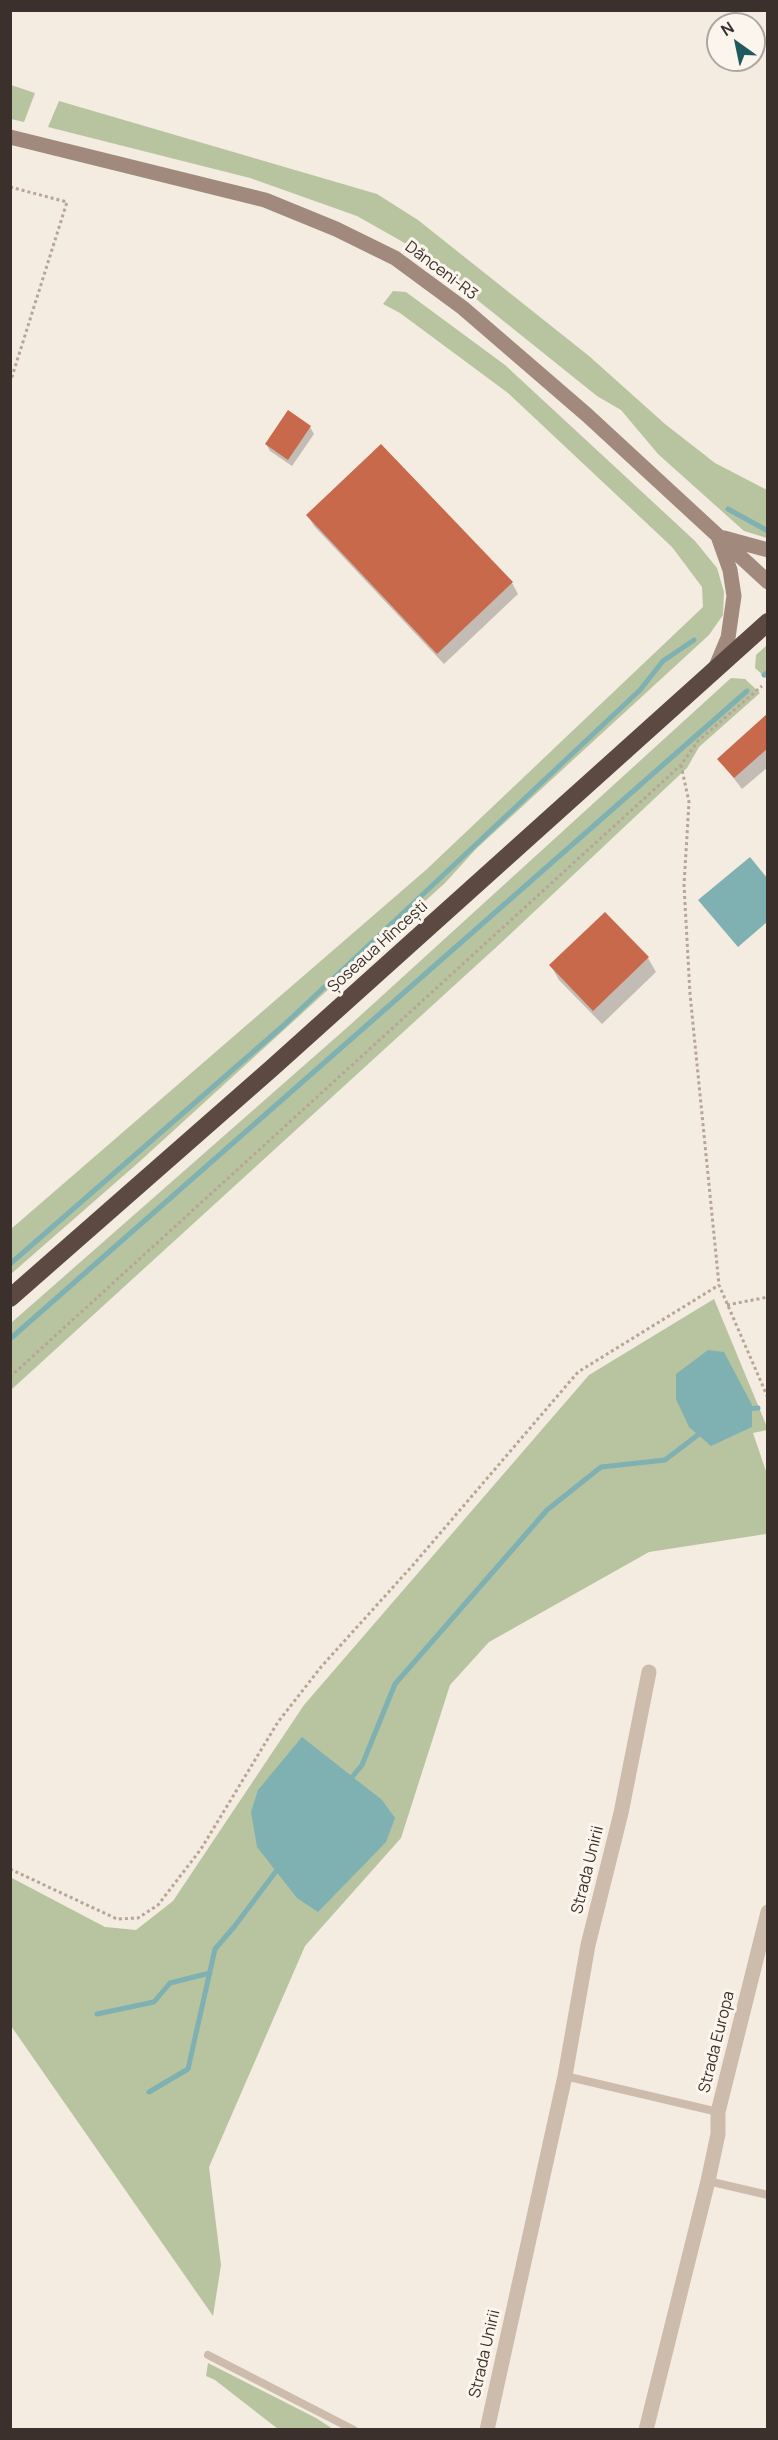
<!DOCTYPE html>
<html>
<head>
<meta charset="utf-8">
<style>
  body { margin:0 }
  #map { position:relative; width:778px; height:2440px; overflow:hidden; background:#f4ebe1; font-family:Manrope,sans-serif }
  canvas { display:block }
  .frame { position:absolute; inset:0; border:12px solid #3b302b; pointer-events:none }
  .north { position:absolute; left:706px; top:12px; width:60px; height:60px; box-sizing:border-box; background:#fbf5ee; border:2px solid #aea6a0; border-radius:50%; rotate:327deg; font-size:16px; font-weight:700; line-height:24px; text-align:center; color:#3b302b }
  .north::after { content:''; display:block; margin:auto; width:21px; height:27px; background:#1f5a5e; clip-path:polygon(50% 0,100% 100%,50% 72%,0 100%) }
</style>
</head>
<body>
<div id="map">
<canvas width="778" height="2440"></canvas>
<div class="frame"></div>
<div class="north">N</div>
</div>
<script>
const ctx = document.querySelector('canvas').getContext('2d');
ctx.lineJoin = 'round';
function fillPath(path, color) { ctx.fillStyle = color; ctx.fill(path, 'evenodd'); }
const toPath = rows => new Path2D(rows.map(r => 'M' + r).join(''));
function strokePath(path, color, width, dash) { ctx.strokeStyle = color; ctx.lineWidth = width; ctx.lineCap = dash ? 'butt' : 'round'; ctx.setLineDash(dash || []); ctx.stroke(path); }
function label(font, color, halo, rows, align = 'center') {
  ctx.font = font + ' Manrope,sans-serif'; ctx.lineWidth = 6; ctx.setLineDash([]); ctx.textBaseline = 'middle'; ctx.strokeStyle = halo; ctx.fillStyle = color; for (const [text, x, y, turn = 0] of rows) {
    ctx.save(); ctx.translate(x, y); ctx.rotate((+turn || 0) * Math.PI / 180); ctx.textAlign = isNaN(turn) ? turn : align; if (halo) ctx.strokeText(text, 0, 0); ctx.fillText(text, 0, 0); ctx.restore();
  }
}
fillPath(toPath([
  [11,85,35,93,24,122,11,119],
  [59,101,377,194,418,220,589,356,665,424,715,463,767,490,767,538,744,531,658,454,621,410,597,396,410,246,357,216,250,178,48,127],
  [393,291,406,292,505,365,695,541,717,568,724,592,723,615,709,635,476,849,445,883,138,1163,11,1274,11,1229,427,869,703,607,702,587,672,547,508,393,400,313,383,304],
  [767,645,767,679,755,668,756,655],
  [731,678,745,679,760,693,699,747,687,768,503,941,11,1390,11,1323,350,1025],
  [714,1299,767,1427,767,1430,753,1433,767,1474,766,1534,649,1552,489,1642,450,1685,401,1838,305,1946,209,2167,221,2265,213,2316,11,2026,10,1877,105,1927,136,1930,173,1901,304,1705,589,1375],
  [208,2363,316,2418,333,2429,278,2429,215,2380,206,2376]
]), '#b8c4a0');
fillPath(toPath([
  [750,857,767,878,767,922,738,947,698,900],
  [708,1350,724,1352,752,1405,752,1427,711,1446,689,1427,676,1399,676,1374],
  [302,1737,382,1800,395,1818,386,1842,318,1912,297,1898,257,1847,251,1812,258,1790]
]), '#7fb0b2');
fillPath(toPath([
  [310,427,314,434,292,466,270,451,266,444],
  [381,446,512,583,518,594,444,664,314,526,308,516],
  [768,715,768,767,742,789,719,759],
  [648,958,656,972,602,1024,559,980,551,966]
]), '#0003');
strokePath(toPath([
  [728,509,768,531],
  [764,675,768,672],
  [10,1264,284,1025,640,690,663,661,694,640],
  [10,1339,747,691],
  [746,1409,758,1408],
  [348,1782,362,1765,395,1684,547,1510,601,1467,665,1460,703,1431],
  [97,2014,154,2002,170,1983,210,1973],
  [149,2092,188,2069,215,1949,234,1927,280,1866]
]), '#7fb0b2', 5);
fillPath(toPath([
  [288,410,311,426,288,460,265,444],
  [381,444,513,582,437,654,306,515],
  [768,713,768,748,734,778,717,759],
  [605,912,649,957,593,1011,549,965]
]), '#c8694b');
strokePath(toPath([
  [10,187,67,202,10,383],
  [681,765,689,802,684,885,690,994,719,1285,768,1398],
  [727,1305,768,1297],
  [10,1377,681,765,698,741,762,686],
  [10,1869,117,1919,138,1918,158,1905,201,1849,278,1722,321,1667,413,1565,578,1372,719,1285]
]), '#b9a596', 3, [3, 3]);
strokePath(toPath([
  [565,2076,718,2112],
  [708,2181,768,2195],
  [208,2355,354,2430]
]), '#cdbbac', 8);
strokePath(toPath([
  [487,2430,565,2076,588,1945,621,1813,649,1672],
  [646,2430,708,2181,718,2134,718,2112,768,1912]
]), '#cdbbac', 15);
strokePath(toPath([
  [10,137,265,200,336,229,395,258,463,308,587,415,768,582],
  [724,538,768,550],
  [715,669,728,638,734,596,730,570,719,539]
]), '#a18a7d', 15);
strokePath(toPath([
  [10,1298,272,1068,768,622]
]), '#5c4a42', 18);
label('16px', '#3b302b', '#fbf5ee', [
  ["Dănceni-R3",441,271,37],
  ["Șoseaua Hîncești",378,947,-42],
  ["Strada Unirii",588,1870,-76],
  ["Strada Europa",717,2042,-76],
  ["Strada Unirii",485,2354,-77]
]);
</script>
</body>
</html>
